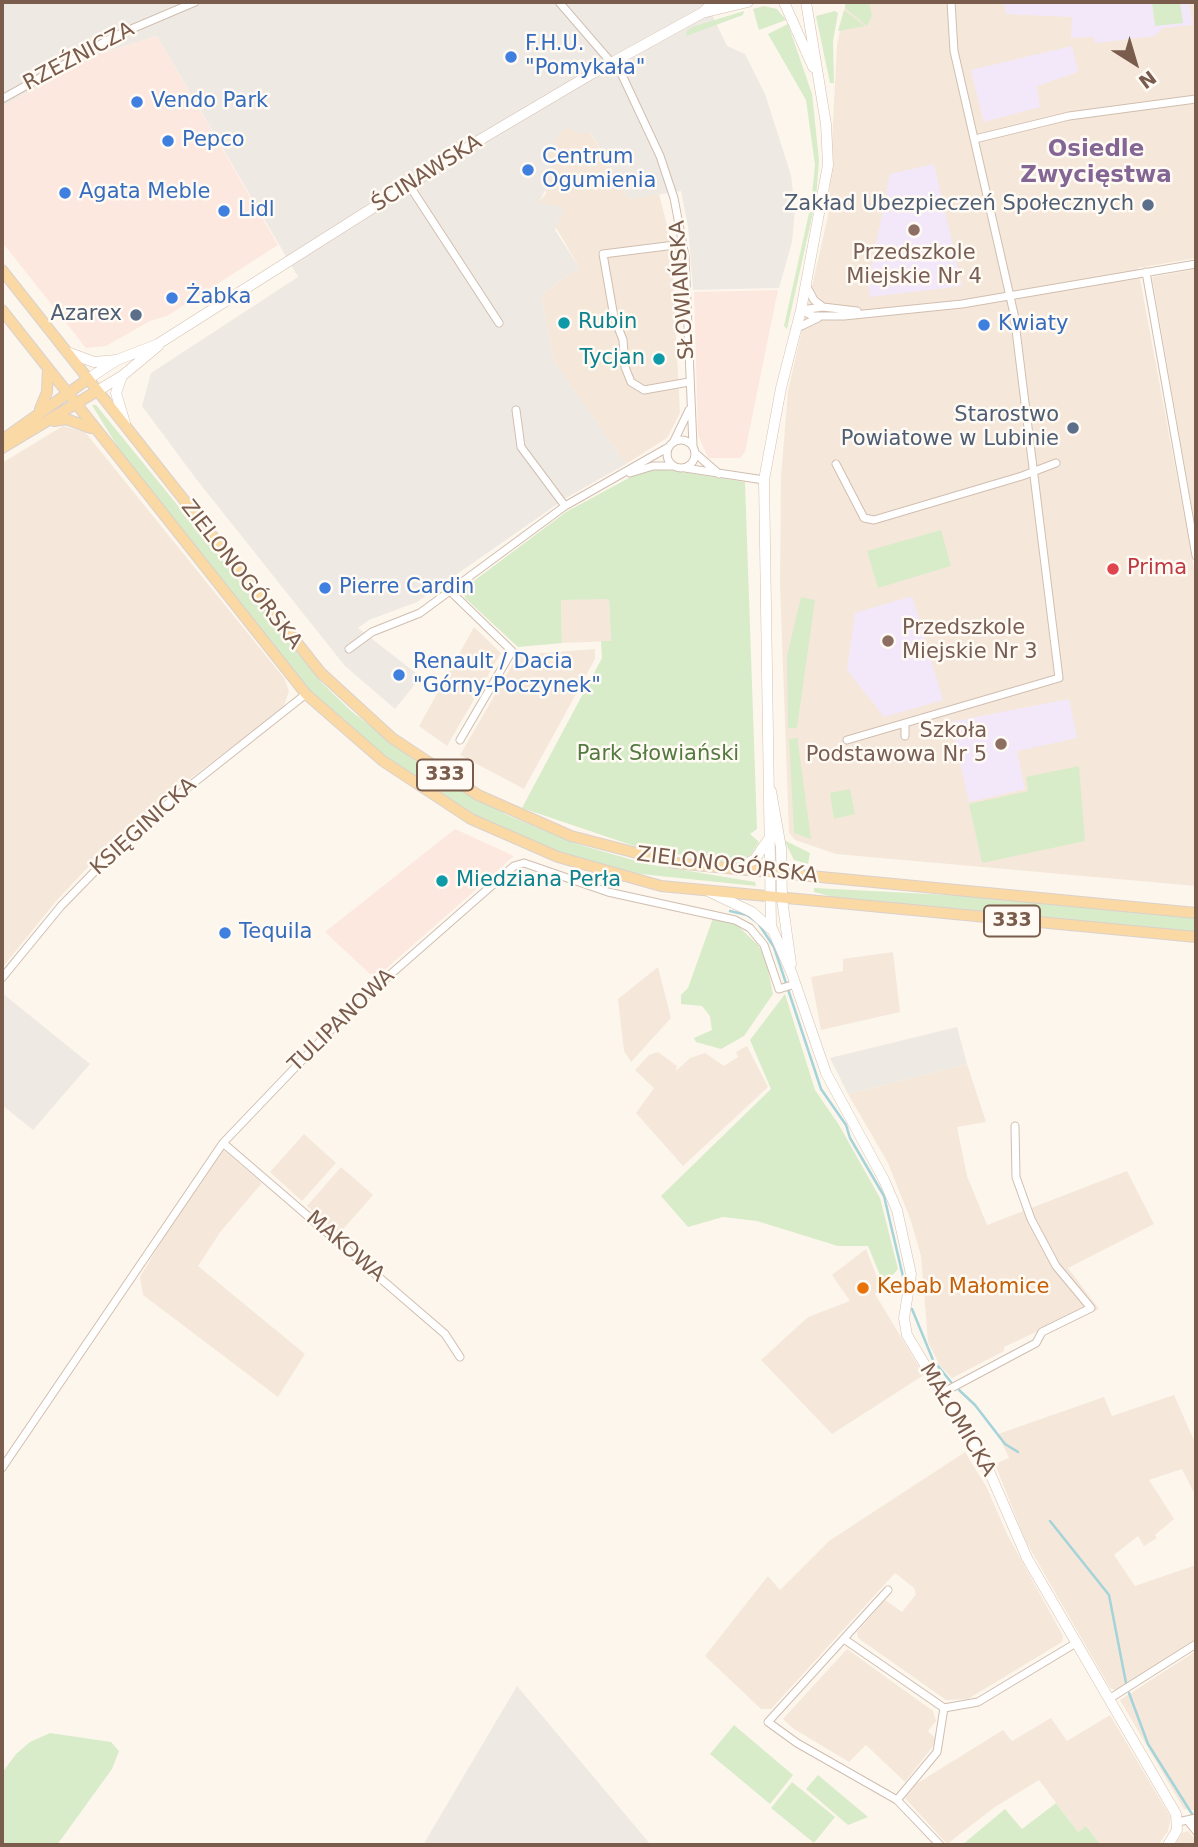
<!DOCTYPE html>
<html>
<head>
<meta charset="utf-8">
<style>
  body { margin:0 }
  #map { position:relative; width:1198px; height:1847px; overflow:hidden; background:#fdf6ec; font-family:"DejaVu Sans",sans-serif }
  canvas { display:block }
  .frame { position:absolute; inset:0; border:4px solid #7a5c4d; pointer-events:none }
  .north { position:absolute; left:1100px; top:28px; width:70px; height:70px; -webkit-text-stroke:5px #fffaf3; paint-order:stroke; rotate:143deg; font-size:19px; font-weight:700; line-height:28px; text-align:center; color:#7a5c4d }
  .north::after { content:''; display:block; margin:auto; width:24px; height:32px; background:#7a5c4d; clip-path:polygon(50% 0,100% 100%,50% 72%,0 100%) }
</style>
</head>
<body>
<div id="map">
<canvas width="1198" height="1847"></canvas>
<div class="frame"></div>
<div class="north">N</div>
</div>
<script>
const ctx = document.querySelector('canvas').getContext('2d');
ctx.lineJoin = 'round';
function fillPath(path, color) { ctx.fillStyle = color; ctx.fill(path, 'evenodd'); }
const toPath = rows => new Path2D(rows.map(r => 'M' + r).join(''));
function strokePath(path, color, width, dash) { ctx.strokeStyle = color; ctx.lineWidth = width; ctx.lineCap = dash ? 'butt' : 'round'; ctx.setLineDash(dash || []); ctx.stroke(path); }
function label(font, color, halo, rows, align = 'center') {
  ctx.font = font + ' "DejaVu Sans",sans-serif'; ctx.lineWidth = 5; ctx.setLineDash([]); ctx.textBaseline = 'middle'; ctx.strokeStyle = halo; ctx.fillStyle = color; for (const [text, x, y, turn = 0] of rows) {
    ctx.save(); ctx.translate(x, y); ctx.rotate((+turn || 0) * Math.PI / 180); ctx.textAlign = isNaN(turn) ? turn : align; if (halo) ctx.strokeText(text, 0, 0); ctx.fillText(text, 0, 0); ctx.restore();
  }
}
fillPath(toPath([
  [846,2,1196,2,1196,258,1138,268,1196,579,1196,886,836,854,795,840,789,833,780,585,781,477,788,391,828,216,837,45],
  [564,126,580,133,590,132,629,199,659,194,667,225,672,259,680,413,667,438,626,464,554,362,541,295,579,267,540,200,546,194,542,159],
  [1196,269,1196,532,1152,277],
  [63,426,85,432,284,678,289,691,283,708,174,791,91,864,57,900,2,968,2,463],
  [609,598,611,641,562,643,561,600],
  [474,627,501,653,447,746,419,726],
  [595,649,595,659,524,789,460,755,518,655],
  [893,952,900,1012,821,1030,811,977,843,971,843,959],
  [658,967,671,1018,631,1062,624,1051,618,999],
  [747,1046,768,1087,683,1166,636,1113,654,1088,635,1070,649,1055,658,1052,677,1066,676,1071,690,1058,705,1053,724,1066,738,1057,736,1052],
  [967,1064,986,1122,957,1127,967,1176,987,1225,1127,1171,1154,1224,1068,1268,1099,1309,1043,1336,1038,1331,1004,1347,1004,1351,952,1378,940,1366,928,1342,921,1256,911,1221,888,1163,848,1094],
  [304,1134,336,1163,302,1201,270,1172],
  [222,1149,262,1183,221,1231,198,1266,305,1354,278,1397,143,1295,140,1277,185,1202],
  [341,1167,373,1195,339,1234,307,1206],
  [866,1249,881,1287,875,1294,924,1375,832,1434,761,1360,808,1317,850,1301,832,1275],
  [1174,1395,1196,1445,1196,1497,1182,1469,1149,1480,1174,1519,1155,1535,1157,1538,1144,1546,1138,1536,1114,1555,1135,1586,1196,1565,1196,1638,1117,1691,1110,1688,1025,1540,995,1464,1009,1458,998,1434,1104,1397,1112,1416],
  [965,1452,986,1486,1007,1534,1063,1636,1062,1642,968,1699,946,1700,858,1638,857,1632,885,1600,902,1612,916,1594,914,1588,895,1573,771,1709,761,1709,705,1656,768,1576,780,1590,829,1541],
  [847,1649,933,1711,936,1721,928,1731,936,1739,934,1745,905,1782,866,1745,849,1762,794,1729,783,1719],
  [1196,1651,1196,1809,1194,1810,1184,1809,1120,1700],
  [1110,1715,1171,1818,1168,1831,1158,1845,1101,1845,1086,1826,1078,1832,1039,1780,995,1807,947,1844,905,1798,916,1784,1003,1730,1012,1741,1051,1718,1067,1741],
  [1188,1831,1196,1840,1196,1845,1175,1845,1182,1833]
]), '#f5e8da');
fillPath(toPath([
  [157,36,278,245,167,316,150,321,106,346,86,348,2,242,2,107,89,57],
  [778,290,745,452,740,458,708,458,698,435,694,292],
  [455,829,514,856,380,974,370,974,325,932]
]), '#fde8e0');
fillPath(toPath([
  [2,2,706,2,727,46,745,54,765,94,791,175,795,210,792,242,779,288,693,290,688,226,681,191,629,199,591,133,580,133,564,127,542,159,551,167,551,179,540,200,543,204,565,207,555,230,579,267,541,295,554,362,626,464,566,498,417,602,369,620,358,628,421,677,395,709,345,666,197,480,142,406,151,373,298,277,157,36,89,57,2,107],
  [2,993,90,1064,33,1130,2,1105],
  [957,1027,967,1064,848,1094,830,1058],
  [517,1686,651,1845,423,1845]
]), '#efe9e4');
fillPath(toPath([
  [1004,2,1189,2,1193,25,1163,28,1155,36,1095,43,1094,37,1071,38,1072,17,1006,14],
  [1072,46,1078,72,1037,86,1040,107,984,122,971,70],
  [934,164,962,286,870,297,868,285,890,174],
  [912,596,943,700,884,717,847,670,855,613],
  [1069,699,1077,738,1017,751,1025,789,969,802,951,722]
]), '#f3e8fa');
fillPath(toPath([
  [846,2,869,2,872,16,867,26,845,8],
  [1152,2,1180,2,1183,23,1155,26],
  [764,6,777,9,786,20,759,30,753,9],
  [844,10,865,26,838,31],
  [744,11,743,15,686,36,687,30,695,26],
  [835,11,838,13,833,41,834,83,830,83,816,16],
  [788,24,812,94,819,160,816,199,787,329,784,326,811,204,815,165,806,100,768,34],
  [92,405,96,405,323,684,351,711,423,767,507,815,577,844,647,864,755,882,756,886,631,873,575,859,525,839,463,809,381,754,308,690,122,454],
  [662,469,745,482,757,829,750,834,759,842,751,855,741,860,728,862,643,849,522,808,602,658,601,641,611,641,609,599,561,600,562,643,518,647,465,598,463,589,566,512,638,473],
  [941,530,951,566,878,588,867,551],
  [801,597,815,600,797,728,788,728,787,656],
  [798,738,798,743,811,839,794,833,789,739],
  [1079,766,1085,841,982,863,969,804,1028,791,1026,777],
  [850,789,855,814,834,819,830,793],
  [784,840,810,853,808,864,794,860],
  [814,888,967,896,1196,915,1196,932,845,900,814,892],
  [713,918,736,924,757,944,765,955,773,994,744,1036,721,1049,696,1042,694,1038,712,1030,710,1016,702,1006,681,1004,681,995,688,988],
  [785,994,815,1090,839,1125,880,1198,898,1269,884,1285,868,1246,838,1246,757,1221,723,1217,688,1227,661,1196,771,1089,750,1040],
  [734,1725,793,1775,770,1804,710,1754],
  [50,1733,111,1742,119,1751,112,1769,57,1845,2,1845,2,1773,16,1754,30,1742],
  [818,1775,868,1817,848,1825,806,1789],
  [792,1782,835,1817,814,1843,771,1808],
  [1056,1803,1078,1832,1086,1826,1101,1845,962,1845,1005,1809,1022,1829]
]), '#d8ecc9');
strokePath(toPath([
  [730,911,747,915,758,923,774,947,821,1089,846,1125,850,1138,884,1196,905,1285],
  [912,1309,933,1360,951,1382],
  [959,1390,975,1405,1005,1444,1018,1452],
  [1050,1521,1109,1595,1126,1683],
  [1129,1693,1148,1744,1192,1814]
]), '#a5d3da', 2.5);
const street = toPath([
  [559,2,622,75,660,156,674,198,685,256,693,446],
  [2,99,115,36,195,2],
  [975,139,1069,116,1196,99],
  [409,185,499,323],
  [683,244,603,254,614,317,623,340,625,367,631,382,644,390,689,382],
  [1146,272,1196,556],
  [806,285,814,300,823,307],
  [801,310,813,316,844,316,962,304,1196,264],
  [801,310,823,307,857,311],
  [795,329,818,318],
  [516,410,521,447,565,506],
  '667 454a14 14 0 1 1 28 0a14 14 0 1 1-28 0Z',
  [674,441,689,410],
  [695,453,719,474],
  [836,464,864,518,874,520,1022,476,1056,463],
  [685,468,764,480],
  [630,473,653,466,673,466],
  [450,591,512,651,460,740],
  [349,649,372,632,420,613,565,506,667,448],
  [905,724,905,736],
  [847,740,1059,678,1014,314,954,51,951,2],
  [2,978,61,906,138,827,306,694],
  [223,1143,445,1334,460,1357],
  [942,1393,1036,1343,1042,1332,1091,1308,1056,1266,1031,1219,1016,1177,1015,1126],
  [2,1468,223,1143,351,1009,514,866,524,863,608,892,735,920,750,928,764,945,779,989,795,984],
  [888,1590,768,1722,797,1743,897,1800,940,1845],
  [844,1639,944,1708,978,1702,1076,1643],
  [1109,1699,1196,1644],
  [897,1800,937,1752,944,1708],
  [1188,1821,1196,1831],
  [1178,1822,1196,1818]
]);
const secondary = toPath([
  [784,2,813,67],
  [806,2,826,124,828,165,801,310,781,388,764,480,771,926,792,974,826,1073,884,1180,897,1210,911,1274,904,1318,907,1335,989,1471,1027,1558,1176,1814,1177,1830,1168,1845],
  [702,13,714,2],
  [67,352,94,362,116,360],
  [122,376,116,393,125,423],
  [88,379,117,360,158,344,483,138,593,73,702,13,748,2],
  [97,391,122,376,158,346],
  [771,791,781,848,782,899,791,964],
  [737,870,755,859,768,840],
  [710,892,752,912,771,929]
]);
const primary = toPath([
  [2,270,321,673,392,738,478,795,571,836,675,863,1196,913],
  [2,310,306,694,383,761,471,819,558,857,661,886,1196,937],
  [40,409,47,392,48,368],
  [54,421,66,419,91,428],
  [2,440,88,379],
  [2,448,97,391]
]);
strokePath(street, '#d1beb0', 9);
strokePath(secondary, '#d6c0b0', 11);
strokePath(primary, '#dad1cd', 12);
strokePath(street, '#fff', 7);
strokePath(secondary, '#fff', 10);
strokePath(primary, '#fbd9a5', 10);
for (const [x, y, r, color] of [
  [511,57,7,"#3f7fe0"],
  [137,102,7,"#3f7fe0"],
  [168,141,7,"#3f7fe0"],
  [528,170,7,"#3f7fe0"],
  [65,193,7,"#3f7fe0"],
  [1148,205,7,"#5c6f8a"],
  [224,211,7,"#3f7fe0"],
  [914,230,7,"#8d6e63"],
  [172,298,7,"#3f7fe0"],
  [136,315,7,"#5c6f8a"],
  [564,323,7,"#0f9aa8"],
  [984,325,7,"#3f7fe0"],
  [659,359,7,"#0f9aa8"],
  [1073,428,7,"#5c6f8a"],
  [1113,569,7,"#e0444e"],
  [325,588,7,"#3f7fe0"],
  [888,641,7,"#8d6e63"],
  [399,675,7,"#3f7fe0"],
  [1001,744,7,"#8d6e63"],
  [442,881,7,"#0f9aa8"],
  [225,933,7,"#3f7fe0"],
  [863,1288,7,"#e8710a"]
]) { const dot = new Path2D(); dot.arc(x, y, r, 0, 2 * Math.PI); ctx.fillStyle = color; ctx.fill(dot); strokePath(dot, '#fffaf3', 2.5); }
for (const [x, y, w] of [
  [445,775,56],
  [1012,921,56]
]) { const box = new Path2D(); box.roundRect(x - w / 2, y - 15.5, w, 31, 5); ctx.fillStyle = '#fffaf3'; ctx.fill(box); strokePath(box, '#7a5c4d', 2); }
label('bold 19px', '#7a5c4d', null, [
  ["333",445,775],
  ["333",1012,921]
]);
label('21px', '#366cbe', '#fffaf3', [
  ["F.H.U.",525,45],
  ["\"Pomykała\"",525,69],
  ["Vendo Park",151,102],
  ["Pepco",182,141],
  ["Centrum",542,158],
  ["Ogumienia",542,182],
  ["Agata Meble",79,193],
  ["Lidl",238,211],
  ["Żabka",186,298],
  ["Kwiaty",998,325],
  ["Pierre Cardin",339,588],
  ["Renault / Dacia",413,663],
  ["\"Górny-Poczynek\"",413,687],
  ["Tequila",239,933]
], 'left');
label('21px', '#7a5c4d', '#fffaf3', [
  ["RZEŹNICZA",79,57,-28],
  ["ŚCINAWSKA",427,174,-32],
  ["SŁOWIAŃSKA",683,290,-94],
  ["ZIELONOGÓRSKA",241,575,52],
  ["KSIĘGINICKA",144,827,-42],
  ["ZIELONOGÓRSKA",727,866,7],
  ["TULIPANOWA",342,1021,-44],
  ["MAKOWA",345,1247,41],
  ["MAŁOMICKA",957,1420,59]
]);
label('21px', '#4e5e75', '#fffaf3', [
  ["Zakład Ubezpieczeń Społecznych",1134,205],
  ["Azarex",122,315],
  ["Starostwo",1059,416],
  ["Powiatowe w Lubinie",1059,440]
], 'right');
label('21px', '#785e54', '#fffaf3', [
  ["Przedszkole",914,254],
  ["Miejskie Nr 4",914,278],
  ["Przedszkole",902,629,"left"],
  ["Miejskie Nr 3",902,653,"left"],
  ["Szkoła",987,732,"right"],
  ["Podstawowa Nr 5",987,756,"right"]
]);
label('21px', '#0d838f', '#fffaf3', [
  ["Rubin",578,323],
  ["Tycjan",645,359,"right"],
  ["Miedziana Perła",456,881]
], 'left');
label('21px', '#be3a42', '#fffaf3', [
  ["Prima",1127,569]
], 'left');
label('21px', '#537a41', '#fffaf3', [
  ["Park Słowiański",658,755]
]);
label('21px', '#c56008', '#fffaf3', [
  ["Kebab Małomice",877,1288]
], 'left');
label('bold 23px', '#846695', '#fffaf3', [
  ["Osiedle",1096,150],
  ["Zwycięstwa",1096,176]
]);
</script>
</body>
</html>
